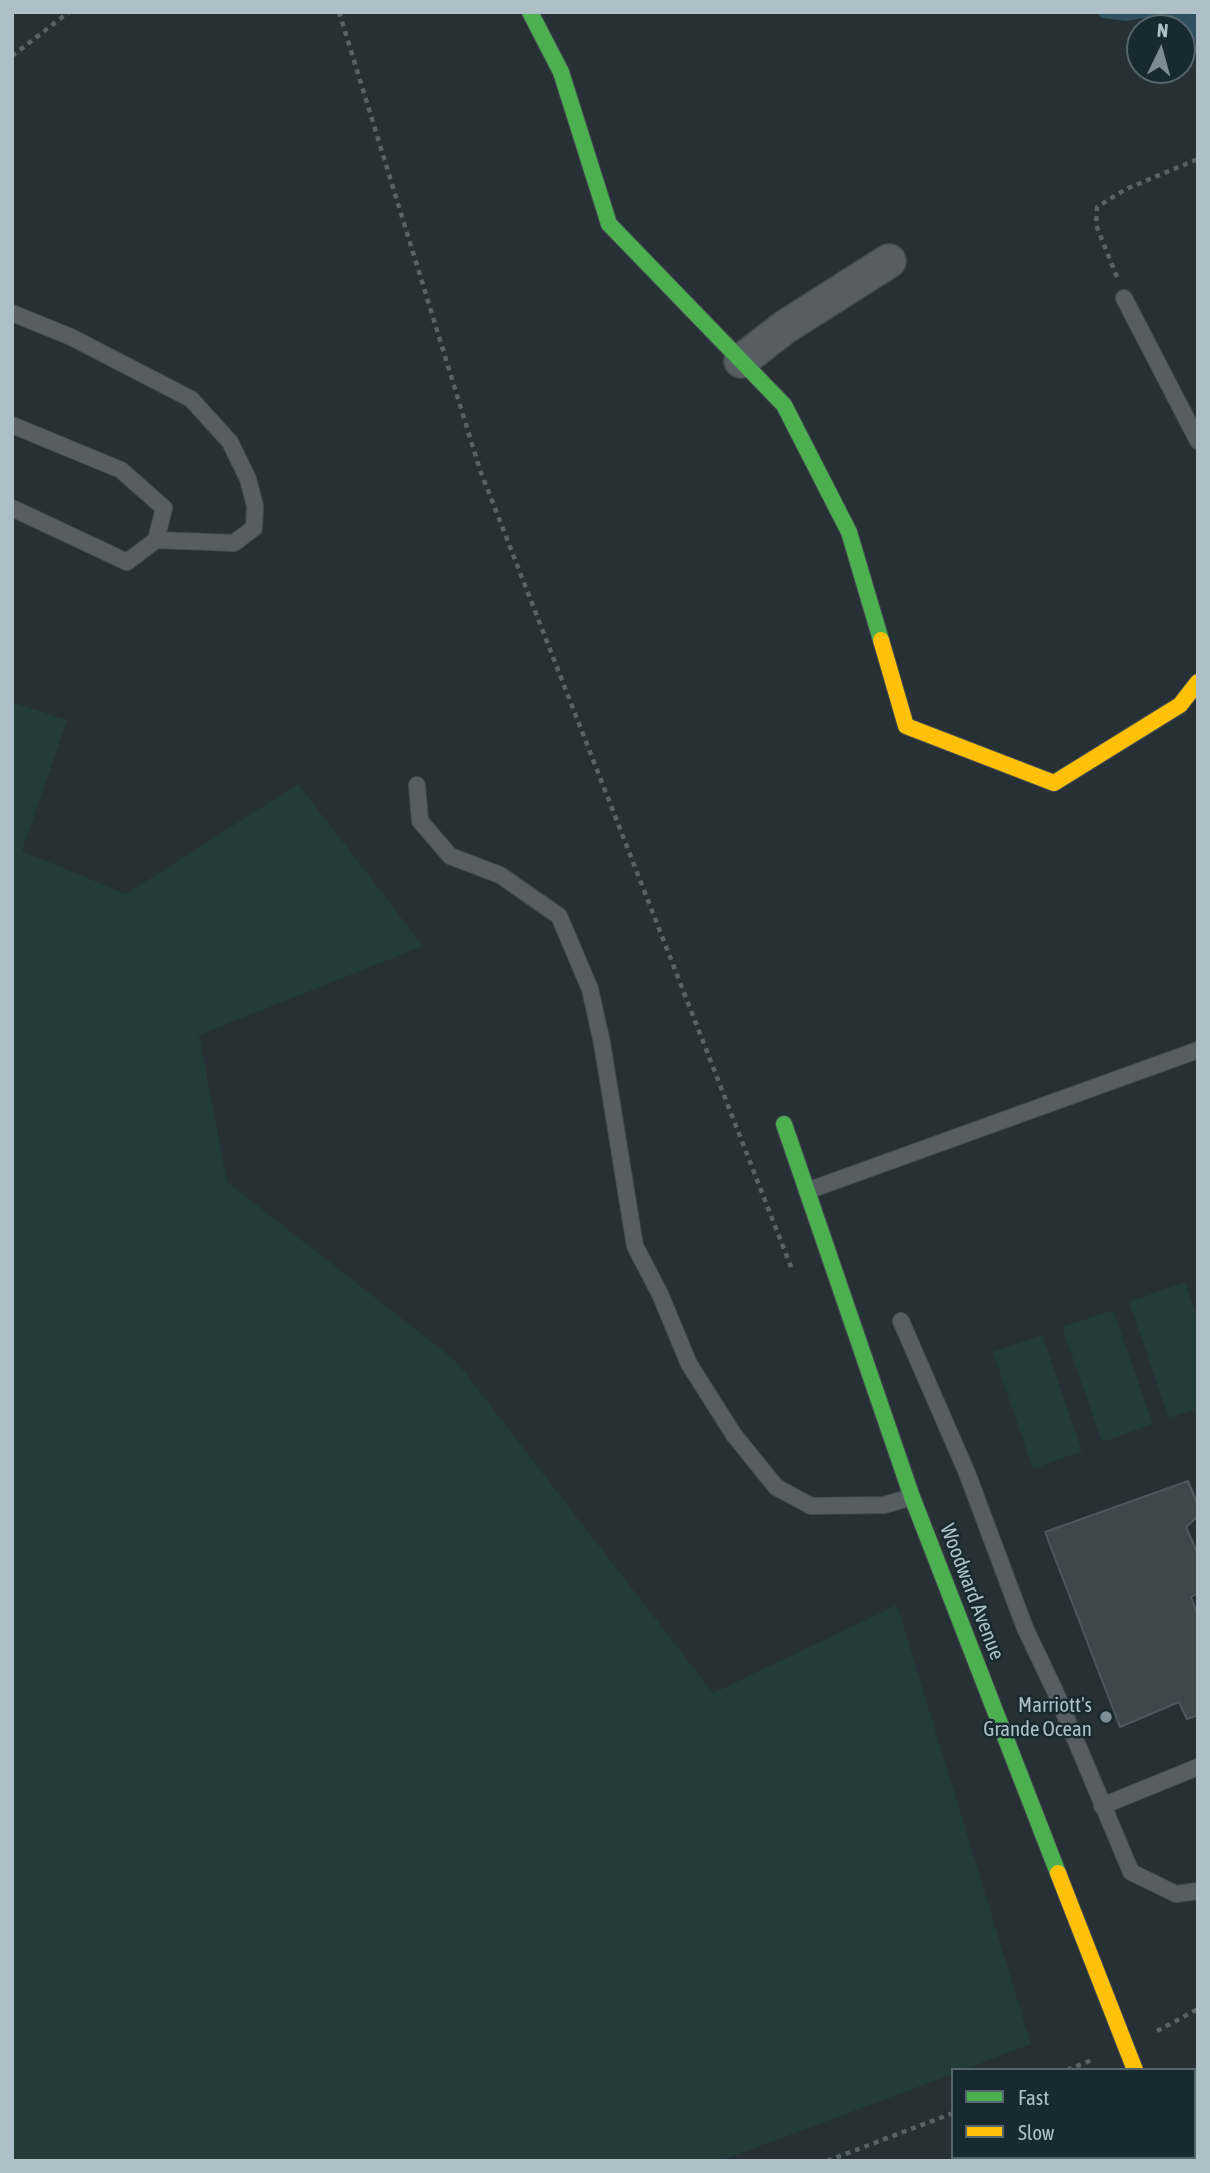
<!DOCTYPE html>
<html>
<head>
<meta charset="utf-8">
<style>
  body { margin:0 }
  #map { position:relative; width:1210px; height:2173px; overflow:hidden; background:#263035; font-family:"Asap Condensed",sans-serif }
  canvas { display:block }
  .frame { position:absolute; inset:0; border:14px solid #aebfc8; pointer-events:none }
  .legend { position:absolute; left:951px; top:2068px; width:245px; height:91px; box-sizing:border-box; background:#192930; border:2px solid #55656d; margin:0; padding:9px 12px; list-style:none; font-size:21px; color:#aebfc8 }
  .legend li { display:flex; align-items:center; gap:14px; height:35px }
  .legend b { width:35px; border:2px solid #55656d }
  .north { position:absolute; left:1126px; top:14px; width:70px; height:70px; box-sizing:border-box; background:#192930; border:2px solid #55656d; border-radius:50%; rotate:5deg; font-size:19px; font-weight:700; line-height:28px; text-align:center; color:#aebfc8 }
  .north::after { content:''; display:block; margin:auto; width:24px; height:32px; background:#7e8d95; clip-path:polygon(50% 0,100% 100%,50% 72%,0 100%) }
</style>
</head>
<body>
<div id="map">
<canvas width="1210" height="2173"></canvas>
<div class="frame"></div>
<ul class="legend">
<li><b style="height:9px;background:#4caf50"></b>Fast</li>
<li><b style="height:9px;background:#ffc107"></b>Slow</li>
</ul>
<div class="north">N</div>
</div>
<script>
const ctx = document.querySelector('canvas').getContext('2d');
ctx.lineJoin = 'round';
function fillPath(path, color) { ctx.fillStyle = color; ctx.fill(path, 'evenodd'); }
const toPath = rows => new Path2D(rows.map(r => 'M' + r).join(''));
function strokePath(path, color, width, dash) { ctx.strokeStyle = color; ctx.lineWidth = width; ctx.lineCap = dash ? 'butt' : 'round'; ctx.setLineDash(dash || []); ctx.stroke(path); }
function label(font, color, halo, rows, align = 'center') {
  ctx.font = font + ' "Asap Condensed",sans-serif'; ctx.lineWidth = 5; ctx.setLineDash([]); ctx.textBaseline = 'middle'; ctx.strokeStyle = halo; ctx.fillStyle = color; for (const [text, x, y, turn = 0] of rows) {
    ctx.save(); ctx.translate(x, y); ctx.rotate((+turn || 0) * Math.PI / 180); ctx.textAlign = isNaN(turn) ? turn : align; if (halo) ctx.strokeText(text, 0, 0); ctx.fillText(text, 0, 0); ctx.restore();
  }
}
fillPath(toPath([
  [12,702,67,720,22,851,126,894,298,784,423,946,199,1035,227,1182,455,1360,713,1693,897,1605,1031,2044,963,2070,953,2070,953,2074,720,2161,12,2161],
  [1185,1282,1198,1320,1198,1408,1169,1418,1129,1302],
  [1113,1310,1153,1424,1102,1442,1062,1327],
  [1042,1335,1082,1451,1033,1469,993,1352]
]), '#233c38');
fillPath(toPath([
  [1096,12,1198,12,1198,42,1182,35,1182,28,1171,28,1154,16,1127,21,1102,18]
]), '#2f505e');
const building = toPath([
  [1188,1481,1198,1505,1198,1516,1186,1527,1198,1554,1198,1593,1191,1597,1198,1615,1198,1715,1187,1719,1179,1702,1120,1727,1045,1532,1188,1481]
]);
fillPath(building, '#3e474b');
strokePath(building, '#4d585e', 2);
const lane = toPath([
  [1124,298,1198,441],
  [12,313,71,337,191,399,230,442,248,479,255,506,254,528,234,543,156,540],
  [12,425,121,470,164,508,156,540,127,562,12,508],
  [417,785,420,821,450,856,500,875,559,916,590,989,602,1043,635,1246,660,1294,689,1364,734,1435,776,1487,811,1506,884,1505,912,1497],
  [807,1191,1198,1050],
  [901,1321,967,1473,1025,1628,1055,1691,1131,1872,1176,1894,1198,1891],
  [1102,1806,1198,1767]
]);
const street = toPath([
  [741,361,785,327,889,261]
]);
const fast = toPath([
  [530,12,561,72,609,224,784,405,849,532,881,640],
  [784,1124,912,1497,1058,1873],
  [1194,2094,1198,2093]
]);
const slow = toPath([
  [881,640,906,726,1054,783,1180,705,1198,682],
  [1058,1873,1135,2070],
  [1019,2161,1028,2157]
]);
strokePath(lane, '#444c4f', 18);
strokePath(street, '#444c4f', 36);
strokePath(fast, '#444c4f', 18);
strokePath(slow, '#444c4f', 18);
strokePath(toPath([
  [339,12,480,470,793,1272],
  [12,56,69,12],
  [1117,277,1096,225,1097,207,1126,189,1198,159],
  [1157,2031,1198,2009],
  [1067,2070,1092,2060],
  [827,2161,953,2113]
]), '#586366', 4.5, [5, 5]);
strokePath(lane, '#565e63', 16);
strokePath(street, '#565e63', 33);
strokePath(fast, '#4caf50', 16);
strokePath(slow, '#ffc107', 16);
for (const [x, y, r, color] of [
  [1106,1717,7,"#7e8d95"]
]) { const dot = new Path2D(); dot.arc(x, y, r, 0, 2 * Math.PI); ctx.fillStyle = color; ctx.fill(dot); strokePath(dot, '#192930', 2.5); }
label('21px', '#aebfc8', '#192930', [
  ["Woodward Avenue",972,1592,69]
]);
label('21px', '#aebfc8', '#192930', [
  ["Marriott's",1092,1705],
  ["Grande Ocean",1092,1729]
], 'right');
</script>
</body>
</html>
